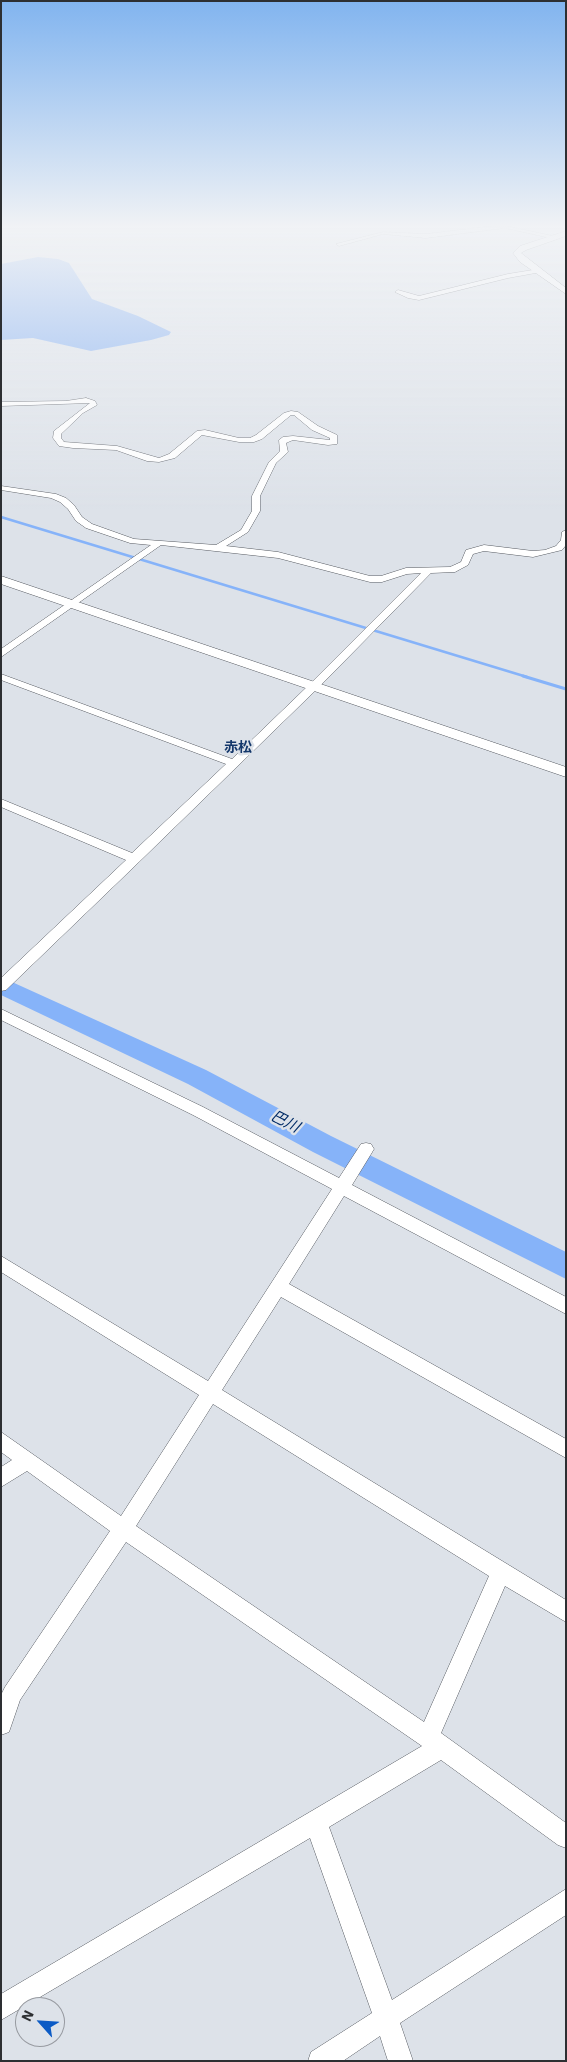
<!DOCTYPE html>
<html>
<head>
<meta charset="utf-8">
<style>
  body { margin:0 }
  #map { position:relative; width:567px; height:2062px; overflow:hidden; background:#dde2e9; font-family:"IBM Plex Sans",sans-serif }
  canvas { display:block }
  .frame { position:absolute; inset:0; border:2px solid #2d2f32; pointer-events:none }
  .north { position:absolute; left:15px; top:1997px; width:50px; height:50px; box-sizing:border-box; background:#dde2e9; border:1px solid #979aa0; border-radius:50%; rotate:296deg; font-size:14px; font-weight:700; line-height:20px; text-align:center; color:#2d2f32 }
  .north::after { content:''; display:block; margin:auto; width:18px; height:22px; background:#0c5bc5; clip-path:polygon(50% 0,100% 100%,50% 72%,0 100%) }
</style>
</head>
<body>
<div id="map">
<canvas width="567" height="2062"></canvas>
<div class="frame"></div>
<div class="north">N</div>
</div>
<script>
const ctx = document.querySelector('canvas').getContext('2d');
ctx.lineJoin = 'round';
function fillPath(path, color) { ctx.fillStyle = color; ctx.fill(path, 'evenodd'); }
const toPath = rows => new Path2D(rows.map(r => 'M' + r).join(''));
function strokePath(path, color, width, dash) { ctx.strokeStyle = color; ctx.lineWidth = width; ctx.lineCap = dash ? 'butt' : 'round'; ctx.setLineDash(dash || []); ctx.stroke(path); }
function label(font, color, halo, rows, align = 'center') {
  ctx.font = font + ' "IBM Plex Sans","Noto Sans JP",sans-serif'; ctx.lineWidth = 5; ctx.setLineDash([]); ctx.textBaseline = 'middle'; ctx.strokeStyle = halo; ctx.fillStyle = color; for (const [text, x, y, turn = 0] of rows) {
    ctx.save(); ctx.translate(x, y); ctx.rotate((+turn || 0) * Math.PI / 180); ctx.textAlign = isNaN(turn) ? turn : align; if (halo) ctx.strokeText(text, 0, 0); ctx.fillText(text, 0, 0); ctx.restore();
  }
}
fillPath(toPath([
  [38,257,58,259,69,263,92,299,138,316,171,332,169,335,151,340,91,351,33,338,1,340,1,264]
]), '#80adf2');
strokePath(toPath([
  [1,517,527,677]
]), '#86b3f9', 2.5);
strokePath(toPath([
  [523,676,566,689]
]), '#86b3f9', 3);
fillPath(toPath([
  [1,977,206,1070,331,1136,566,1252,566,1279,313,1152,188,1084,1,995,1,977]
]), '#86b3f9');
const street = toPath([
  [501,225,558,237,555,239,505,228,426,238,383,234,339,246,336,244,383,232,426,234,501,225],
  [539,269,541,272,508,278,419,300,408,298,395,292,398,290,419,296,508,274,539,269],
  [86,398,95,401,97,405,83,413,61,434,61,438,64,442,117,446,159,458,169,454,197,431,205,430,239,438,250,438,256,435,284,413,291,411,298,412,318,426,337,435,337,444,328,445,293,440,286,443,288,452,276,463,260,496,260,511,248,532,226,546,278,552,370,576,381,576,406,568,450,567,461,562,466,550,484,545,533,551,545,550,556,546,561,540,562,532,566,530,566,545,562,550,533,557,484,551,473,554,468,565,455,572,431,573,319,687,139,862,6,990,1,991,1,978,126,860,1,807,1,799,132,853,226,764,1,680,1,674,232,759,311,683,421,573,407,574,382,582,370,582,278,558,161,545,1,657,1,649,151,545,130,543,86,528,76,521,68,509,60,502,51,498,1,490,1,486,56,494,66,498,74,505,82,517,92,524,134,539,216,545,241,530,252,511,252,496,269,462,280,451,279,440,283,437,293,436,330,440,330,438,312,430,294,415,291,415,262,439,254,442,239,442,202,435,175,458,159,462,147,461,116,450,73,448,59,446,53,438,54,431,90,403,1,406,1,402,66,401,86,398],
  [1,1009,203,1107,339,1178,361,1144,366,1143,371,1144,374,1149,371,1154,352,1185,566,1297,566,1314,344,1196,289,1284,566,1439,566,1458,281,1297,222,1390,566,1600,566,1622,505,1586,441,1733,566,1823,566,1848,558,1845,441,1760,329,1827,392,2000,566,1889,566,1915,400,2023,413,2061,388,2061,380,2036,343,2061,308,2061,311,2052,372,2013,310,1838,1,2020,1,1994,422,1746,126,1542,20,1700,9,1732,1,1735,1,1695,5,1687,110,1531,27,1471,1,1487,1,1467,12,1460,1,1452,1,1432,121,1516,199,1395,1,1272,1,1256,208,1381,332,1189,193,1115,1,1020,1,1009],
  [213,1404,489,1576,424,1722,136,1526,213,1404]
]);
const secondary = toPath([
  [566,231,566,236,526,250,521,253,566,288,566,294,520,262,513,253,520,246,566,231],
  [1,576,566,767,566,777,1,584,1,576]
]);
strokePath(street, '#575b62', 1);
strokePath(secondary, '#575b62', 1);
fillPath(street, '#fff');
fillPath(secondary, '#fff');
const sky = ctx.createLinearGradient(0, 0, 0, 513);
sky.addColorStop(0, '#81b4ef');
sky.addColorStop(0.44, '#f0f2f5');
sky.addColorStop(1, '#f0f2f500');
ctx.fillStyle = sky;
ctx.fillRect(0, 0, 567, 513);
label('bold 14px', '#14376b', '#dde2e9', [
  ["赤松",238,748]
]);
label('italic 15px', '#022c67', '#dde2e9', [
  ["巴川",285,1122,27]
]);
</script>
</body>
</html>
